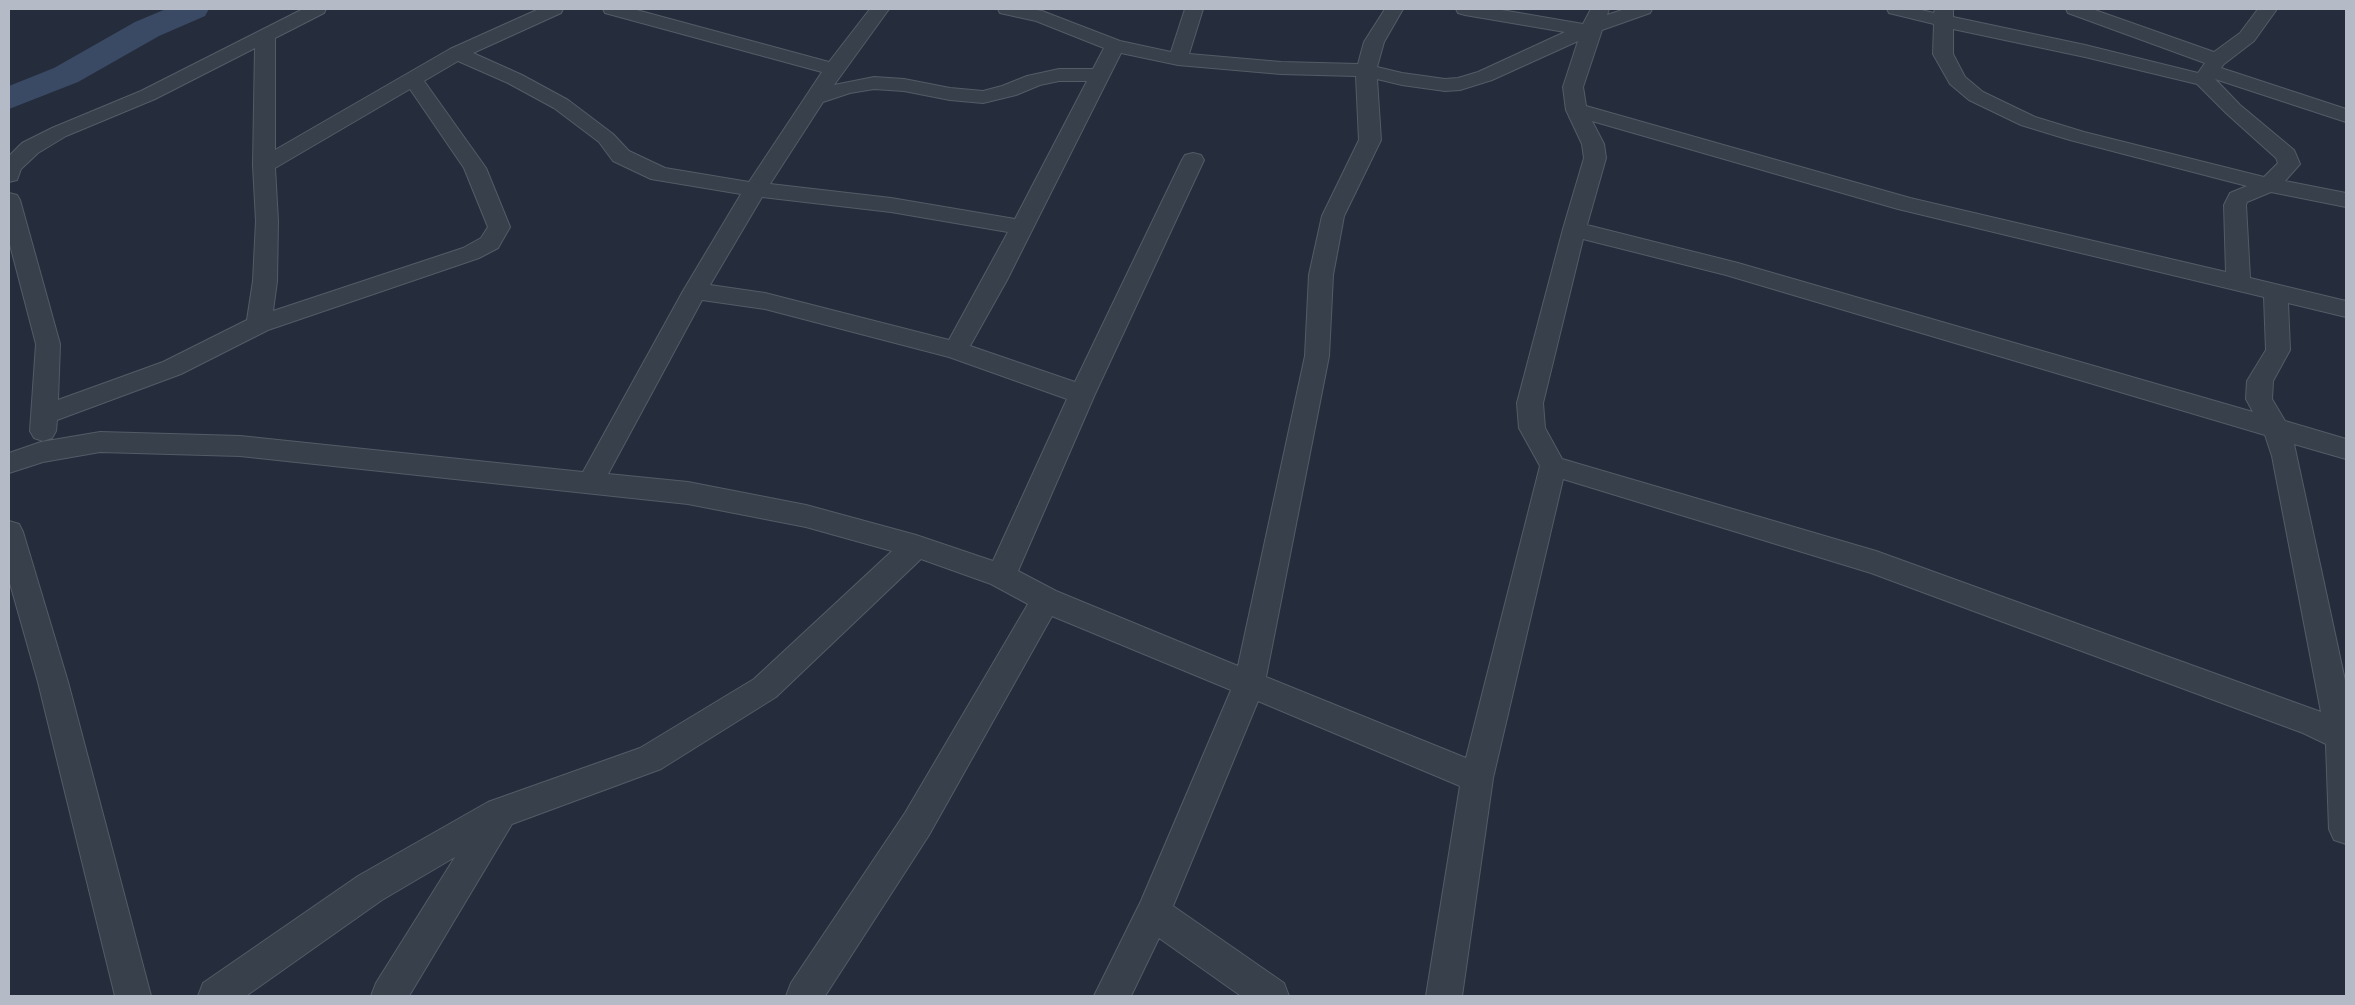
<!DOCTYPE html>
<html>
<head>
<meta charset="utf-8">
<style>
  body { margin:0 }
  #map { position:relative; width:2355px; height:1005px; overflow:hidden; background:#252d3c; font-family:Figtree,sans-serif }
  canvas { display:block }
  .frame { position:absolute; inset:0; border:10px solid #b4bbc7; pointer-events:none }
</style>
</head>
<body>
<div id="map">
<canvas width="2355" height="1005"></canvas>
<div class="frame"></div>
</div>
<script>
const ctx = document.querySelector('canvas').getContext('2d');
ctx.lineJoin = 'round';
const toPath = rows => new Path2D(rows.map(r => 'M' + r).join(''));
function fillPath(path, color) { ctx.fillStyle = color; ctx.fill(path, 'evenodd'); }
function strokePath(path, color, width, dash) { ctx.strokeStyle = color; ctx.lineWidth = width; ctx.lineCap = dash ? 'butt' : 'round'; ctx.setLineDash(dash || []); ctx.stroke(path); }
fillPath(toPath([
  [166,9,209,9,205,16,159,36,78,82,9,109,9,86,54,68,135,22,166,9]
]), '#3b4a64');
const minor = toPath([
  [303,9,326,9,324,13,275,38,275,150,450,49,539,9,563,9,561,13,473,53,522,75,568,100,613,134,629,151,665,168,749,182,822,72,605,13,603,9,633,9,829,62,870,9,889,9,834,85,874,77,904,79,950,88,983,91,1002,86,1027,76,1059,69,1093,69,1104,48,1036,21,1000,13,998,9,1031,9,1042,11,1120,41,1171,52,1185,9,1203,9,1189,54,1281,62,1358,64,1364,42,1385,9,1403,9,1384,42,1377,67,1402,73,1445,79,1458,78,1478,72,1565,32,1465,15,1458,13,1456,9,1496,9,1583,24,1591,9,1609,9,1607,15,1625,9,1652,9,1650,13,1602,30,1583,87,1586,106,1910,198,2226,272,2224,205,2230,193,2247,186,2070,140,2021,125,1969,100,1950,84,1933,54,1934,24,1889,13,1887,9,1917,9,1934,13,1935,9,1953,9,1953,17,2085,45,2198,73,2205,63,2068,13,2066,9,2092,9,2214,52,2240,33,2258,9,2277,9,2254,41,2224,64,2221,68,2346,109,2346,122,2215,79,2240,105,2294,150,2300,164,2285,181,2346,193,2346,207,2271,192,2247,202,2246,205,2250,278,2346,301,2346,317,2288,303,2290,350,2273,381,2272,399,2285,421,2346,439,2346,459,2294,444,2346,685,2346,844,2334,840,2329,829,2326,744,2303,733,1871,573,1563,479,1493,778,1462,996,1426,996,1460,786,1258,701,1173,906,1284,983,1289,996,1241,996,1159,938,1131,996,1094,996,1141,901,1231,690,1052,616,929,835,825,996,786,996,791,983,905,813,1028,604,991,584,921,559,776,697,661,769,512,824,409,996,371,996,376,983,455,857,382,900,246,996,198,996,203,983,358,876,488,802,640,748,754,679,892,551,806,527,688,504,240,456,100,452,43,462,9,473,9,453,41,442,100,432,240,436,583,472,683,291,741,194,651,179,613,161,599,142,554,108,508,83,458,61,424,81,486,168,510,227,498,248,479,258,268,330,181,374,57,420,56,431,52,438,43,441,34,438,30,431,36,344,9,241,9,193,17,195,20,200,60,344,58,400,163,362,247,320,253,281,256,221,253,165,255,48,155,99,66,136,38,153,21,169,17,180,9,182,9,156,22,143,52,128,141,91,303,9],
  [1953,29,2085,57,2197,84,2226,113,2276,158,2278,163,2264,177,2084,132,2035,117,1983,92,1965,77,1953,54,1953,29],
  [1578,41,1563,87,1566,110,1582,144,1584,158,1563,229,1517,403,1519,428,1540,466,1466,758,1266,677,1329,356,1333,275,1344,216,1381,140,1377,79,1402,85,1445,91,1460,90,1492,80,1578,41],
  [1121,53,1178,65,1281,74,1356,76,1359,140,1322,216,1309,275,1305,356,1238,666,1056,591,1018,571,1095,394,1204,160,1201,155,1193,153,1185,155,1182,160,1075,382,970,346,1007,280,1121,53],
  [1059,81,1087,81,1015,219,891,198,770,184,823,102,850,93,874,89,904,91,950,100,983,103,1016,95,1040,85,1059,81],
  [410,89,464,168,488,227,481,238,463,248,273,311,277,281,278,221,275,168,410,89],
  [1592,121,1898,209,2264,297,2266,350,2247,381,2246,399,2253,412,1738,263,1587,225,1606,158,1604,144,1592,121],
  [762,197,891,212,1008,232,949,340,765,293,710,285,762,197],
  [1583,239,1726,275,2265,435,2272,456,2321,712,1876,551,1562,459,1545,428,1543,403,1583,239],
  [702,300,765,309,949,357,1067,399,993,561,916,535,806,505,688,482,608,474,702,300],
  [9,521,19,524,23,532,68,682,151,996,115,996,38,682,9,580,9,521]
]);
strokePath(minor, '#545b67', 2);
fillPath(minor, '#38404c');
</script>
</body>
</html>
